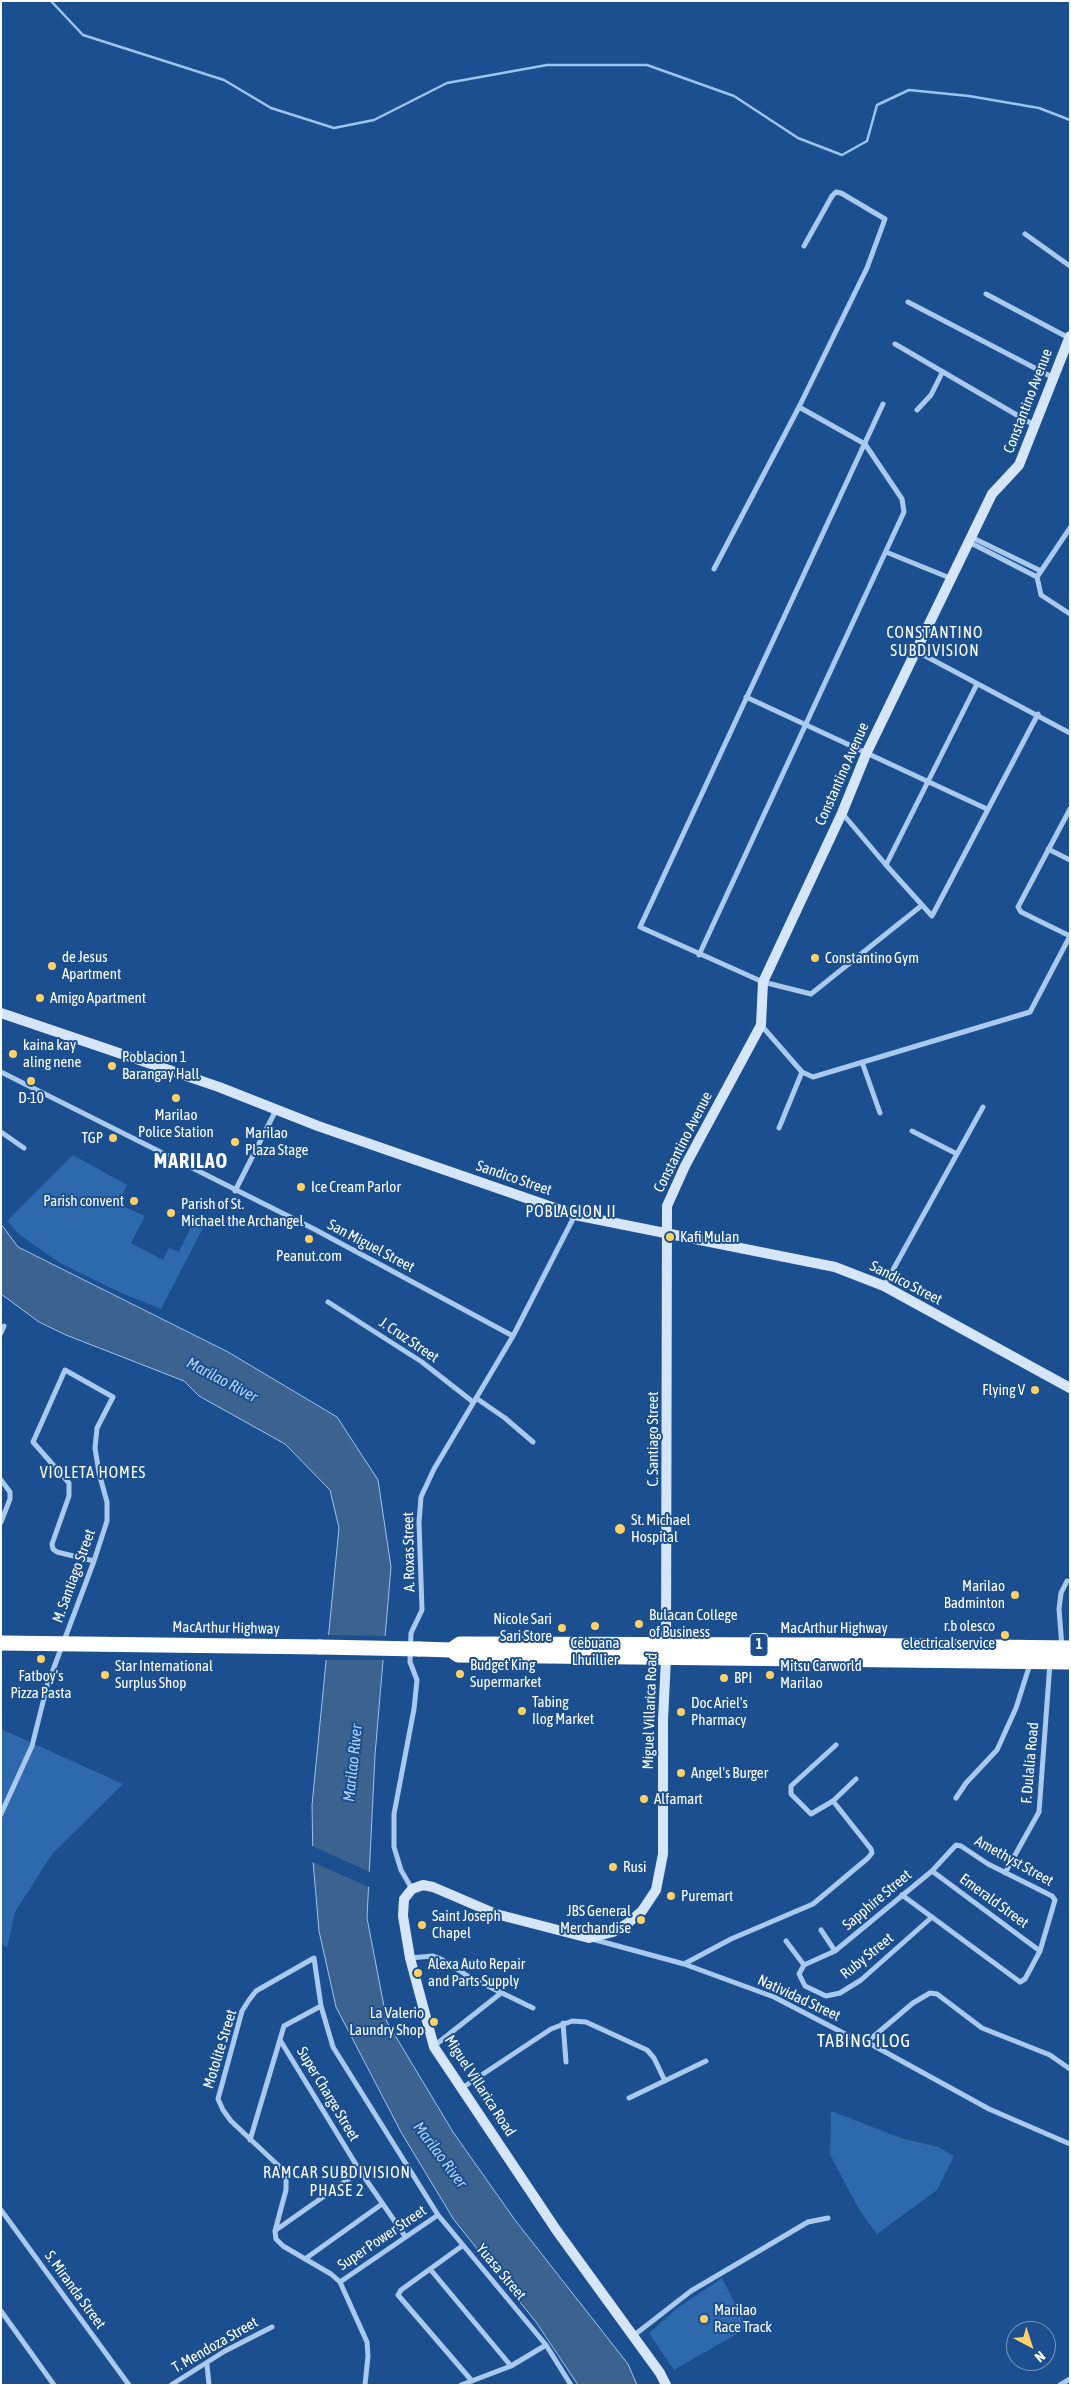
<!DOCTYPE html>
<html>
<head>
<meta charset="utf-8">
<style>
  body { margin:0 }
  #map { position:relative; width:1071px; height:2386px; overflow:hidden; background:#1b4f8f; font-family:"Asap Condensed",sans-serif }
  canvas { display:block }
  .frame { position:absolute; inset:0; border:2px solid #fff; pointer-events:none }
  .north { position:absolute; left:1006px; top:2321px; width:50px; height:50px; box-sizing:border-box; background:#1b4f8f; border:1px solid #7695bc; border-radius:50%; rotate:140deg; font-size:14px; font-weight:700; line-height:20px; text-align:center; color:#fff }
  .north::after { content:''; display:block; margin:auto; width:18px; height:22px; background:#ffd166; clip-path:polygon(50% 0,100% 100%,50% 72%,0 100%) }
</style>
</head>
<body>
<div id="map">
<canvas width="1071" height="2386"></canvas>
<div class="frame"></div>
<div class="north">N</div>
</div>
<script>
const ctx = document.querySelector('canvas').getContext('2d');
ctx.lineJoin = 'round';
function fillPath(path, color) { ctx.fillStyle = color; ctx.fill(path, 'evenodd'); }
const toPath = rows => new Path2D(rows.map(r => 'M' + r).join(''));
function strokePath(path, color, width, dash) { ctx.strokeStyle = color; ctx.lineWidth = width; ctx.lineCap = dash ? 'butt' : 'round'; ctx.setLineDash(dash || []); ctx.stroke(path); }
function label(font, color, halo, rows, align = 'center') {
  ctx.font = font + ' "Asap Condensed",sans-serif'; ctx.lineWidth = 4; ctx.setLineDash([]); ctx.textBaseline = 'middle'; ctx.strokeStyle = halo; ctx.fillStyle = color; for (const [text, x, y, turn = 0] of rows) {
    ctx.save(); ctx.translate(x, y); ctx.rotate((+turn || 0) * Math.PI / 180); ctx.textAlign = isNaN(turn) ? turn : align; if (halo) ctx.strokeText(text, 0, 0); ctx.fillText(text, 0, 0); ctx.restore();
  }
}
fillPath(toPath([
  [73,1155,127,1185,118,1204,145,1216,131,1243,163,1260,169,1248,179,1252,196,1217,206,1222,161,1309,119,1292,60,1263,20,1235,7,1221],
  [1,1729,123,1784,52,1854,15,1912,7,1948,1,1944],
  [831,2111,901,2138,938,2147,954,2156,937,2190,877,2234,860,2211,830,2155],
  [722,2278,747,2328,674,2370,649,2333,676,2309]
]), '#2e69ad');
const water = toPath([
  [1,1224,18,1247,228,1352,337,1417,378,1480,391,1567,375,1755,367,1918,387,2022,453,2132,515,2220,628,2364,637,2385,578,2385,536,2322,454,2220,401,2132,336,2007,319,1931,313,1861,312,1805,339,1528,330,1490,285,1444,199,1396,184,1381,66,1335,39,1322,1,1294,1,1224]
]);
fillPath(water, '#3c6290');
strokePath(water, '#9cc4f0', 1);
fillPath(toPath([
  [325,1635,388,1636,386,1660,322,1660],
  [310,1845,372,1873,371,1888,310,1861]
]), '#1b4f8f');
strokePath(toPath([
  [51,1,83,35,224,80,271,108,334,128,374,120,447,83,547,65,647,65,734,96,798,138,842,155,867,141,877,105,909,90,969,96,1039,108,1070,120]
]), '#9cc4f0', 2.5);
strokePath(toPath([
  [1025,234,1070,266],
  [986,294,1069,338],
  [908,302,1052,377],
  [895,344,1034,425],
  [883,404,640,927,763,982,811,994,921,906],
  [917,410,931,395,942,373],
  [1070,528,1037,577,1041,595,1070,614],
  [971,537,1041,571],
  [969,542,1037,577],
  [886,552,950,578],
  [714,569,799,407,867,268,885,219,841,193,836,192,832,196,804,246],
  [916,651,1070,733],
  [977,684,886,865,932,916,1038,714],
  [746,697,987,809],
  [1070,809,1018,907,1021,912,1070,936],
  [842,813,886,865],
  [1048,849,1070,860],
  [699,955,904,512,902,499,865,444,799,407],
  [761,1025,802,1072],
  [862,1062,880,1113],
  [1,1072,314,1229,513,1336],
  [779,1128,802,1072,813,1077,1030,1012,1070,936],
  [912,1131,957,1154],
  [1,1132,24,1148],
  [235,1191,276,1110],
  [884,1286,983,1107],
  [328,1302,422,1362,473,1402],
  [1,1333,4,1326],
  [476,1398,505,1418,533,1442],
  [1,1480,10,1492,10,1499,1,1522],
  [1062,1647,1059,1609,1061,1593,1067,1581],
  [836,1745,791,1786,791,1794,811,1814,833,1801,856,1779],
  [956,1798,966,1783,997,1750,1016,1708,1030,1664],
  [1,1814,32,1746,47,1686,94,1561,107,1521,107,1502,99,1473,95,1448,97,1428,113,1397,65,1370,33,1442,69,1483,69,1496,52,1544,53,1549,57,1552,94,1561],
  [932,1871,1040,1951],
  [1005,1873,1039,1812,1050,1663],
  [412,1889,401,1870,394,1847,394,1814,414,1709,417,1680,410,1662,411,1633,422,1610,419,1522,421,1497,434,1469,513,1336,575,1215],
  [821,1930,835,1951],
  [592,1939,684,1964,774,1997,851,2037,867,2042,989,2109,1070,2144],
  [786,1941,804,1965],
  [410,1958,433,1956,441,1959,471,1978,533,2008],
  [684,1964,731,1939,813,1904,868,1858,872,1853,871,1849,833,1801],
  [804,1965,835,1951,932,1871,956,1845,961,1846,988,1864,1052,1896,1055,1900,1040,1951,1025,1979,1020,1982,902,1895],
  [804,1965,799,1974,805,1986,826,1996,840,1993,861,1980,932,1917],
  [563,2023,566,2062],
  [280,2040,360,2171,405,2236],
  [867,2042,913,2003,930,1993,937,1994,982,2028,1050,2055,1070,2069],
  [434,2046,501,1993],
  [462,2088,551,2029,572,2021,586,2022,647,2050,654,2058,665,2081],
  [629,2098,706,2061],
  [250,2140,284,2026,321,2006],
  [1,2210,129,2385],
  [276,2230,360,2171],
  [462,2246,401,2290,398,2295,472,2381],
  [305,2259,382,2204],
  [430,2269,511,2366],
  [340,2282,438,2215],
  [1,2311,54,2385],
  [633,2336,691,2291,808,2222,828,2218],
  [207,2365,209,2385],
  [171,2385,225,2351,272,2327],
  [365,2385,368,2356,367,2342,340,2282,331,2274,283,2246,276,2239,275,2231,286,2190,286,2177,282,2169,231,2121,223,2110,218,2099,242,2011,249,2000,256,1991,314,1958,321,2006,333,2047,438,2215,546,2345,571,2385],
  [461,2385,511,2366,546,2345],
  [1060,2385,1070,2379]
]), '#a9c9ee', 5);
strokePath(toPath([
  [1,1013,219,1087,318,1126,575,1215,835,1267,884,1286,1070,1388],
  [666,2385,660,2373,557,2231,434,2047,410,1958,403,1916,404,1899,412,1889,423,1885,433,1887,496,1914,589,1938,613,1932,628,1923,642,1911,656,1890,663,1854,663,1720,666,1658,667,1206,685,1166,761,1025,763,982,842,813,866,754,992,494,1019,465,1070,336]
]), '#d6e6fa', 10);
strokePath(toPath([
  [1,1643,320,1647],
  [419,1649,451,1650,458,1655,1070,1662],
  [451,1650,460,1644,833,1645,1070,1648]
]), '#fff', 15);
strokePath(toPath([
  [320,1647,419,1649]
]), '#fff', 15);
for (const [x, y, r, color] of [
  [815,958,5,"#ffd166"],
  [52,966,5,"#ffd166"],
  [40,998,5,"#ffd166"],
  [13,1054,5,"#ffd166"],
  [112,1066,5,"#ffd166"],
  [31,1081,5,"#ffd166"],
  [176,1098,5,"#ffd166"],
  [113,1138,5,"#ffd166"],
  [235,1142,5,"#ffd166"],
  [301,1187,5,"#ffd166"],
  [134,1201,5,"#ffd166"],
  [171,1213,5,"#ffd166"],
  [670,1237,5,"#ffd166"],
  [309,1239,5,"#ffd166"],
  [1035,1390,5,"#ffd166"],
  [620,1529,6,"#ffd166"],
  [1015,1595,5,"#ffd166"],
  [639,1624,5,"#ffd166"],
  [595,1626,5,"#ffd166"],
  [562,1628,5,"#ffd166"],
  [1005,1635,5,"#ffd166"],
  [41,1659,5,"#ffd166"],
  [460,1674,5,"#ffd166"],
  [105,1675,5,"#ffd166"],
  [770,1675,5,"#ffd166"],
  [724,1678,5,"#ffd166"],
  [522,1711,5,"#ffd166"],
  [681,1712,5,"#ffd166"],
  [681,1773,5,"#ffd166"],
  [644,1799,5,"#ffd166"],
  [613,1867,5,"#ffd166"],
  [671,1896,5,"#ffd166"],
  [641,1920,5,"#ffd166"],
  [422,1925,5,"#ffd166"],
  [418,1973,5,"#ffd166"],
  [434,2022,5,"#ffd166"],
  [704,2319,5,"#ffd166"]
]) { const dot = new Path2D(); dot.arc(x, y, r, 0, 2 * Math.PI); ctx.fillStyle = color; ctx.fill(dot); strokePath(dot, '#1b4f8f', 2); }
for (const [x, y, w] of [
  [759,1645,18]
]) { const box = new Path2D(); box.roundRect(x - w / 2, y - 11.5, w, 23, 4); ctx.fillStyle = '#1b4f8f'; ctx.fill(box); strokePath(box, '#fff', 1); }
label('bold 14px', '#fff', null, [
  ["1",759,1645]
]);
label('15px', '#fff', '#1b4f8f', [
  ["Constantino Avenue",1028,401,-69],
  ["Constantino Avenue",842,774,-66],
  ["Constantino Avenue",683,1142,-63],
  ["Sandico Street",514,1178,19],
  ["San Miguel Street",371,1246,28],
  ["Sandico Street",906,1283,27],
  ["J. Cruz Street",409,1340,34],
  ["C. Santiago Street",653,1439,-90],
  ["A. Roxas Street",409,1552,-91],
  ["M. Santiago Street",74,1576,-70],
  ["MacArthur Highway",226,1628,1],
  ["MacArthur Highway",834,1628],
  ["Miguel Villarica Road",650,1711,-88],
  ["F. Dulalia Road",1030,1763,-85],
  ["Amethyst Street",1014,1861,29],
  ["Sapphire Street",877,1900,-40],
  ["Emerald Street",994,1901,36],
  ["Ruby Street",867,1956,-39],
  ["Natividad Street",799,1998,25],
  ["Motolite Street",220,2049,-73],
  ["Miguel Villarica Road",480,2086,57],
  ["Super Charge Street",328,2094,59],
  ["Super Power Street",382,2238,-34],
  ["Yuasa Street",501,2272,50],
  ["S. Miranda Street",75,2290,54],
  ["T. Mendoza Street",215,2345,-30]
]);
label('15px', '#fff', '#1b4f8f', [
  ["de Jesus",62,957],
  ["Apartment",62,974],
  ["Constantino Gym",825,958],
  ["Amigo Apartment",50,998],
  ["kaina kay",23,1045],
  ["aling nene",23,1062],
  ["Poblacion 1",122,1057],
  ["Barangay Hall",122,1074],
  ["D-10",31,1098,"center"],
  ["Marilao",176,1115,"center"],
  ["Police Station",176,1132,"center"],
  ["Marilao",245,1133],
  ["Plaza Stage",245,1150],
  ["TGP",103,1138,"right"],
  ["Ice Cream Parlor",311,1187],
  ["Parish convent",124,1201,"right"],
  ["Parish of St.",181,1204],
  ["Michael the Archangel",181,1221],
  ["Kafi Mulan",680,1237],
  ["Peanut.com",309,1256,"center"],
  ["Flying V",1025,1390,"right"],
  ["St. Michael",631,1520],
  ["Hospital",631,1537],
  ["Marilao",1005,1586,"right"],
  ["Badminton",1005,1603,"right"],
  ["Bulacan College",649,1615],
  ["of Business",649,1632],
  ["Nicole Sari",552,1619,"right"],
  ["Sari Store",552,1636,"right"],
  ["r.b olesco",995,1626,"right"],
  ["electrical service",995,1643,"right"],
  ["Cebuana",595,1643,"center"],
  ["Lhuillier",595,1660,"center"],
  ["Budget King",470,1665],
  ["Supermarket",470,1682],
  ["Star International",115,1666],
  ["Surplus Shop",115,1683],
  ["Mitsu Carworld",780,1666],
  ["Marilao",780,1683],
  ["Fatboy's",41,1676,"center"],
  ["Pizza Pasta",41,1693,"center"],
  ["BPI",734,1678],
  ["Tabing",532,1702],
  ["Ilog Market",532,1719],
  ["Doc Ariel's",691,1703],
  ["Pharmacy",691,1720],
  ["Angel's Burger",691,1773],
  ["Alfamart",654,1799],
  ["Rusi",623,1867],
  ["Puremart",681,1896],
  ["JBS General",631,1911,"right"],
  ["Merchandise",631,1928,"right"],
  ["Saint Joseph",432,1916],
  ["Chapel",432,1933],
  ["Alexa Auto Repair",428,1964],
  ["and Parts Supply",428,1981],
  ["La Valerio",424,2013,"right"],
  ["Laundry Shop",424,2030,"right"],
  ["Marilao",714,2310],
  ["Race Track",714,2327]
], 'left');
ctx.letterSpacing = '1px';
label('16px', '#fff', '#1b4f8f', [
  ["CONSTANTINO",935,633],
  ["SUBDIVISION",935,651],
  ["POBLACION II",571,1212],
  ["VIOLETA HOMES",93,1473],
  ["RAMCAR SUBDIVISION",337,2173],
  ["PHASE 2",337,2191]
]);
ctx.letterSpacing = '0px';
label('italic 16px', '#b5d3f5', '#1b4f8f', [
  ["Marilao River",222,1380,28],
  ["Marilao River",353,1763,-84],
  ["Marilao River",440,2155,53]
]);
ctx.letterSpacing = '1px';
label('18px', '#fff', '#1b4f8f', [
  ["TABING ILOG",864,2041]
]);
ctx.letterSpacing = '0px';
ctx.letterSpacing = '1px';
label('bold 20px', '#fff', '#1b4f8f', [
  ["MARILAO",191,1162]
]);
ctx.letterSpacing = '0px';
</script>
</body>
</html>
